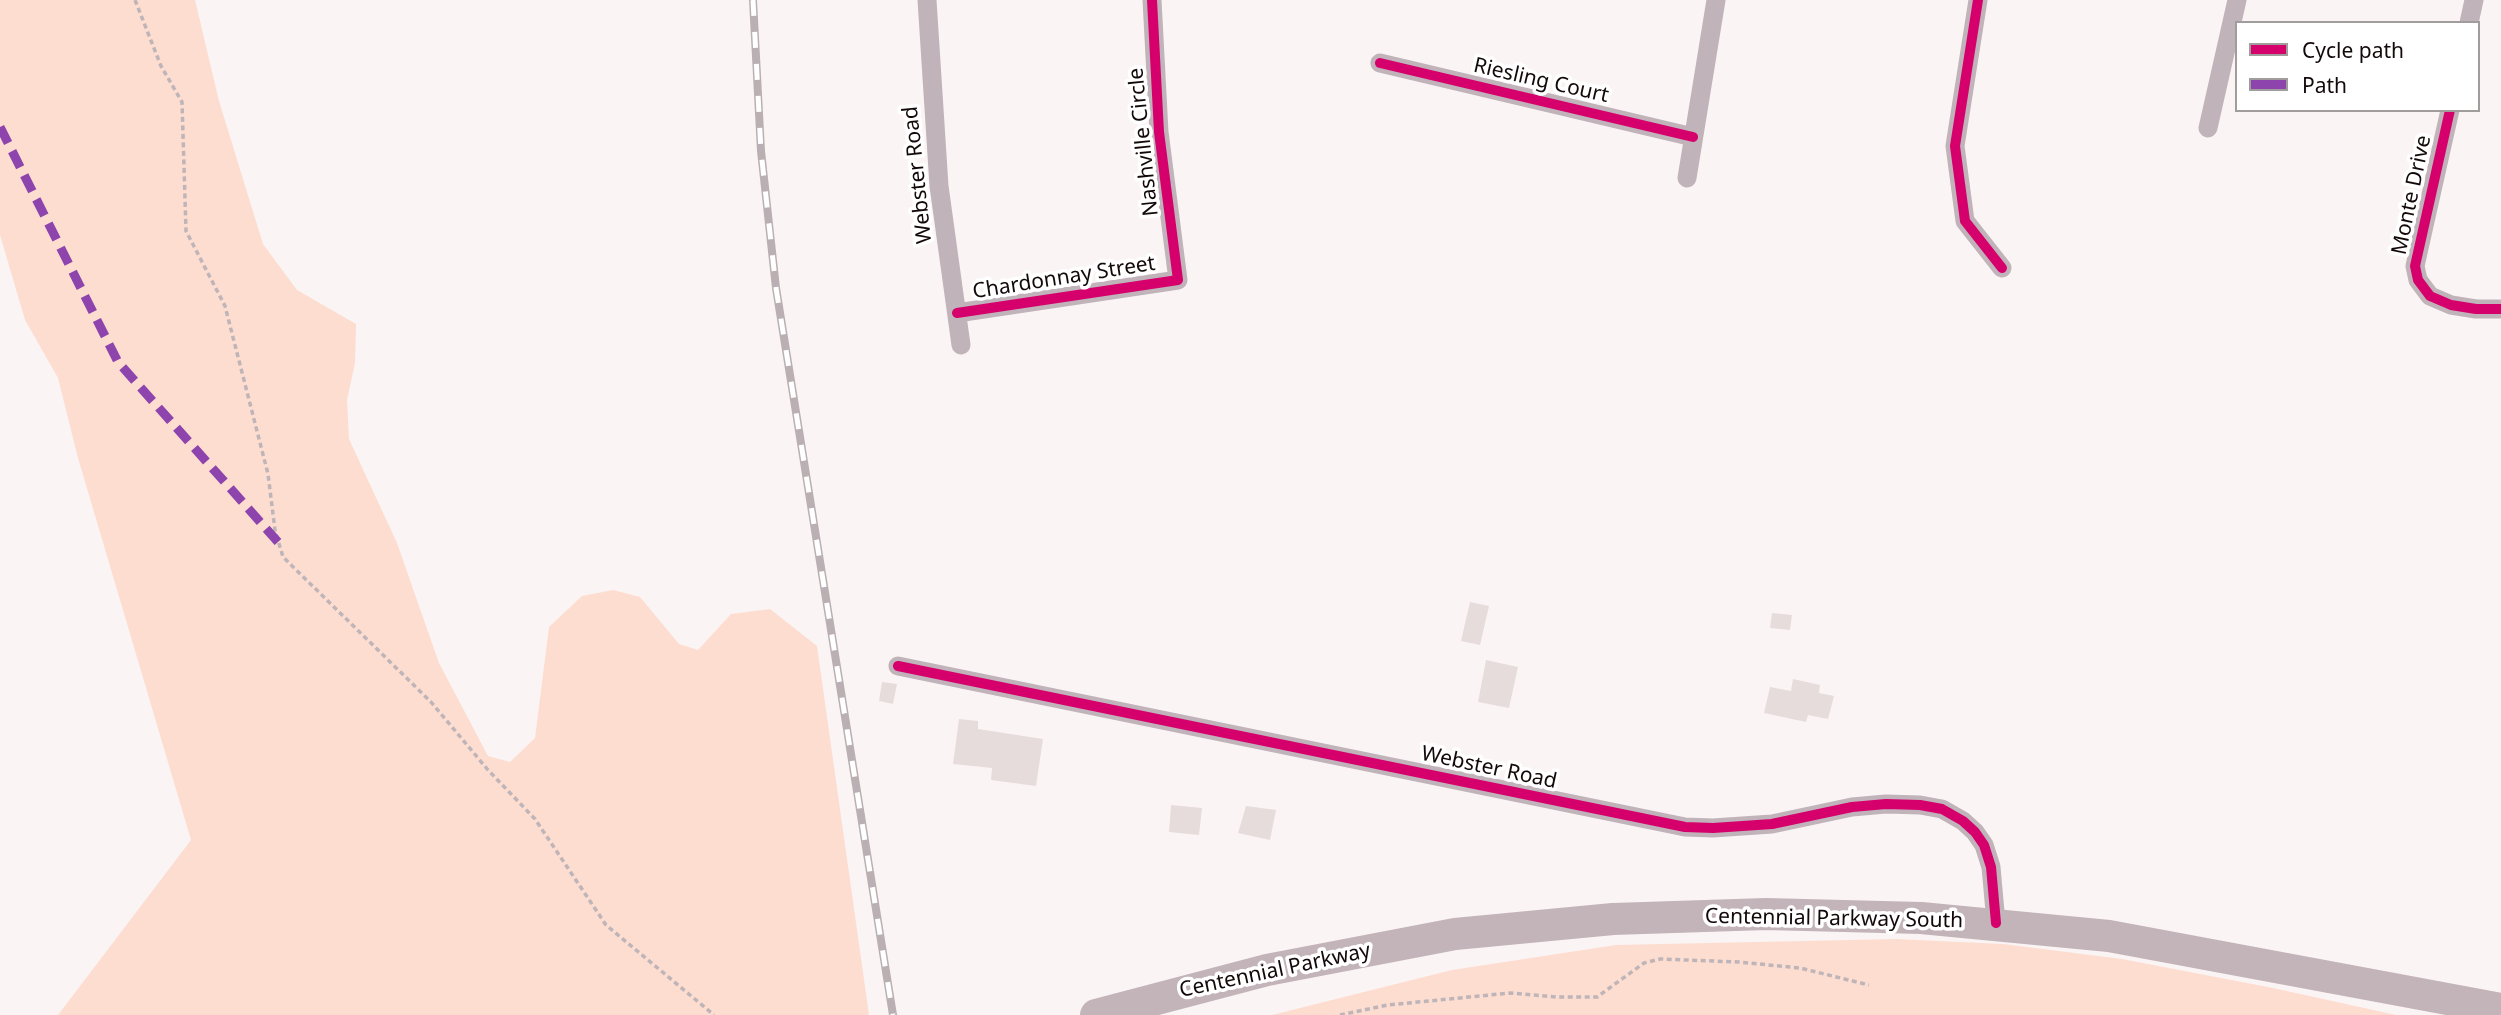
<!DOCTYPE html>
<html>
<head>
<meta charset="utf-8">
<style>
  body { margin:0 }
  #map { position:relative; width:2501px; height:1015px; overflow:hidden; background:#fbf4f5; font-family:"Noto Sans",sans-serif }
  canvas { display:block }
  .legend { position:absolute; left:2235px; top:21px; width:245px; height:91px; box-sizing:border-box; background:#fff; border:2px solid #a19d9d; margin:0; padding:9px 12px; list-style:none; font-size:21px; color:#13090a }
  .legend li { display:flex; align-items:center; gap:14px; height:35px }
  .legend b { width:35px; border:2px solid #a19d9d }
</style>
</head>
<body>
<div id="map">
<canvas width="2501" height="1015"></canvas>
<ul class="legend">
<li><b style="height:9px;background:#d6006c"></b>Cycle path</li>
<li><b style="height:9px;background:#8e44ad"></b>Path</li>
</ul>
</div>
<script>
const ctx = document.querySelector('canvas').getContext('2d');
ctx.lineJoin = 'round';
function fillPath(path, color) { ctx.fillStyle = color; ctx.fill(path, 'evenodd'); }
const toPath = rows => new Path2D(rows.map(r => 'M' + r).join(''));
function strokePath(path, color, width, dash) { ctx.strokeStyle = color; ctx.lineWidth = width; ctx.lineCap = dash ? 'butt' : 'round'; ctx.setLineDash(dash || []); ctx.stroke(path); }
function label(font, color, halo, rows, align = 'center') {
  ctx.font = font + ' "Noto Sans",sans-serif'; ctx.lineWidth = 7; ctx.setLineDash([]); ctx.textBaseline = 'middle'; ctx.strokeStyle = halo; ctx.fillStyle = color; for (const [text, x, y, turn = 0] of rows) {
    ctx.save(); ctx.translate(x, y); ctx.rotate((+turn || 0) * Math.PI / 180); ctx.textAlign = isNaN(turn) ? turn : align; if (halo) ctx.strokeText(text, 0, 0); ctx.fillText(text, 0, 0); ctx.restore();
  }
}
fillPath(toPath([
  [0,0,195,0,219,101,263,244,297,290,356,324,355,363,347,400,349,439,397,543,439,663,488,756,510,762,535,738,549,627,582,596,613,590,640,597,679,644,698,650,731,614,770,609,817,646,869,1015,58,1015,191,840,78,458,58,378,25,320,0,235],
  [1896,939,2003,944,2122,959,2273,988,2396,1015,1272,1015,1452,970,1616,945]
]), '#fdddd0');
fillPath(toPath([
  [1470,602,1489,606,1480,645,1461,641],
  [1772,613,1792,615,1790,630,1770,628],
  [1486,660,1518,667,1509,708,1478,702],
  [1793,679,1820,685,1819,693,1834,696,1828,719,1808,715,1806,722,1764,713,1770,687,1791,691],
  [882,682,897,684,893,704,879,701],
  [959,719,978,721,978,729,1043,739,1036,786,991,780,992,768,953,764],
  [1171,805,1202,808,1199,835,1169,832],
  [1246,806,1276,810,1270,840,1238,833]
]), '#e6dcdb');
strokePath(toPath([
  [135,0,161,66,182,102,186,231,225,306,268,474,275,530,283,557,431,702,488,770,535,819,606,925,714,1015],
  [1340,1015,1388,1005,1510,993,1557,997,1597,997,1644,963,1660,959,1739,962,1800,968,1869,985]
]), '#bfb5b9', 3.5, [5, 3.5]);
strokePath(toPath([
  [927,0,939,186,961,345],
  [1978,0,1955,146,1965,221,2002,268],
  [2469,23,2474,0],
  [1380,63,1693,137],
  [2450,110,2415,266,2418,280,2430,296,2451,305,2476,309,2501,309],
  [2208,128,2237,0],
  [1687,178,1716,0],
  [957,313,1178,280,1159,132,1152,0],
  [898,666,1685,827,1713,828,1772,824,1852,807,1886,804,1920,805,1942,809,1963,821,1975,832,1984,845,1991,867,1996,923]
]), '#c0b3b9', 19);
strokePath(toPath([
  [1096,1015,1267,970,1455,934,1613,919,1766,914,1921,918,2109,936,2501,1009]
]), '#c3b4ba', 32);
const rail = toPath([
  [753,0,761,151,776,288,893,1015]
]);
strokePath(rail, '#bab0b4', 8);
strokePath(rail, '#fff', 5, [16]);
strokePath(toPath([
  [0,127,118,362,278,542]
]), '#8e44ad', 9, [18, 9]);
strokePath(toPath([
  [1978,0,1955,146,1965,221,2002,268],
  [1380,63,1693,137],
  [2450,110,2415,266,2418,280,2430,296,2451,305,2476,309,2501,309],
  [957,313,1178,280,1159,132,1152,0],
  [898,666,1685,827,1713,828,1772,824,1852,807,1886,804,1920,805,1942,809,1963,821,1975,832,1984,845,1991,867,1996,923]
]), '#d6006c', 10);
label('21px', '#13090a', '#fff', [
  ["Riesling Court",1541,81,13],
  ["Nashville Circle",1144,142,-96],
  ["Webster Road",918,175,-96],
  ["Monte Drive",2412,195,-78],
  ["Chardonnay Street",1064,278,-9],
  ["Webster Road",1489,768,12],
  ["Centennial Parkway South",1834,919,1],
  ["Centennial Parkway",1275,971,-12]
]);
</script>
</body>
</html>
